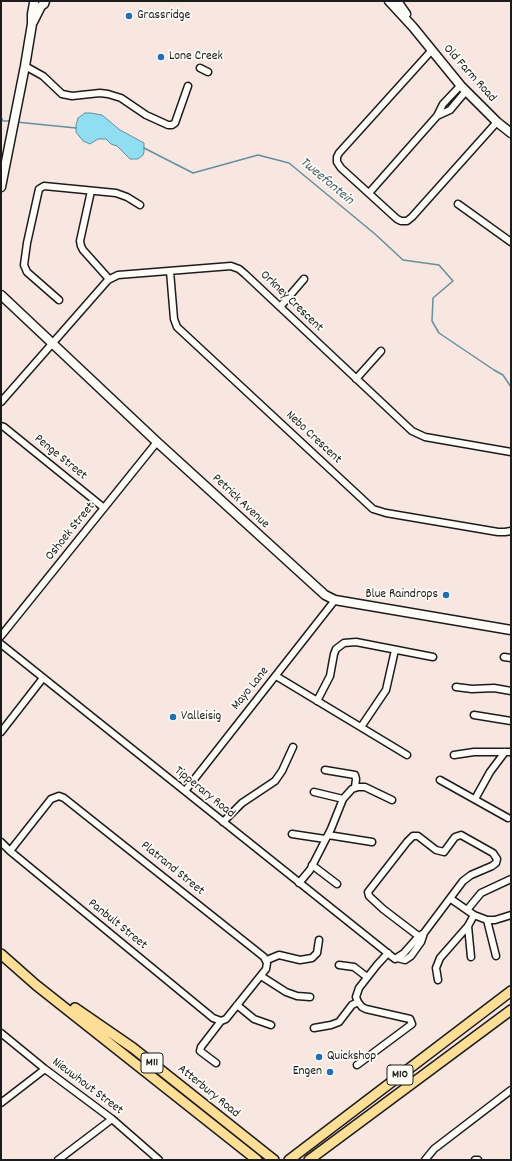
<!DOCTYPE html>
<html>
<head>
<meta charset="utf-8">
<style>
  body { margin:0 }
  #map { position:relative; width:512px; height:1161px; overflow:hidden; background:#f8e6e1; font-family:Dekko,sans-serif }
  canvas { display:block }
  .frame { position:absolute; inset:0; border:2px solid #1c1c1c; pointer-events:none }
</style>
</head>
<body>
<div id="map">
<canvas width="512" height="1161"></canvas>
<div class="frame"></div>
</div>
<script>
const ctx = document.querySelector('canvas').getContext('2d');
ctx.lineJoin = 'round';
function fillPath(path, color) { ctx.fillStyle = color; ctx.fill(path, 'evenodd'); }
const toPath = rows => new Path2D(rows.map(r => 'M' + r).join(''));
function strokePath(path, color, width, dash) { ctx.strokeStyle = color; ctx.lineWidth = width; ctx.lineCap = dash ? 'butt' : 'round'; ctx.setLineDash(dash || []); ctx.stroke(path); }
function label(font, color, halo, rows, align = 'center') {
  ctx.font = font + ' Dekko,sans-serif'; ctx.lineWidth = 3.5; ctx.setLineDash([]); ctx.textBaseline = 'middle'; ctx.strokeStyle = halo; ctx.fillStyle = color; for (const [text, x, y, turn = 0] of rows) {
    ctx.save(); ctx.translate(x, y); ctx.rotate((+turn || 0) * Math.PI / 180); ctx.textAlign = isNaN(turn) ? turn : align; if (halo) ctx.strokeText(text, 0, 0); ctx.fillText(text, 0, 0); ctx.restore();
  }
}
const water = toPath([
  [85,113,91,113,102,115,120,130,144,143,144,152,143,155,138,159,130,159,117,146,111,144,106,139,98,139,90,144,83,141,76,132,76,125,78,118,85,113]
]);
fillPath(water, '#91ddf1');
strokePath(water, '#62909c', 1);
strokePath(toPath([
  [1,117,3,121,11,121],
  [16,122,76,128],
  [144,148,193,173,258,155,289,163,375,234,403,260,439,265,453,281,433,298,432,321,439,333,494,370,503,375,511,387]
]), '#62909c', 1.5);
const street = toPath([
  [432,50,339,153,337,157,337,162,341,168,397,219,401,221,407,221,412,217,497,122],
  [25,66,43,76,62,94,72,96,100,93,108,94,121,98,146,115,168,125,172,125,175,123,188,86],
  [200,68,208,72],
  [437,116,450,110,466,91],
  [91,191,80,241,81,246,83,250,109,279],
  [369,193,437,116,443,104,461,85],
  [458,204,511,242],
  [170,271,174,319,177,327,373,509,386,513,498,532,505,532,511,531],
  [59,300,27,272,24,265,27,243,39,189,44,186,116,193,127,197,140,205],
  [280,307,304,279],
  [356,379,381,351],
  [1,402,108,280,118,275,231,266,239,269,245,274,412,431,425,437,511,452],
  [1,426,4,427,104,508],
  [1,636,157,442],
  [1,644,395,959,404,953,419,936,424,933],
  [504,657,511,658],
  [276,676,407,755],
  [456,687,472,689,494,688,511,691],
  [317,701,330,676,334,654,336,649,344,643,356,642,433,657],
  [474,715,511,721],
  [361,727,386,690,395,650],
  [1,732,43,678],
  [454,755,474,752,511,752],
  [325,770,355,775,356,779,355,787],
  [440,780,508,818],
  [185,791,335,600],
  [314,792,343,799],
  [475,799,490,772,505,752],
  [223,822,242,803,275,781,282,771,293,747],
  [292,834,325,839],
  [328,835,372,842],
  [1,842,10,851,213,1018,221,1021],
  [10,851,51,799,59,796,64,798,264,957,267,963,266,969,226,1019,221,1021,201,1047,200,1051,216,1063],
  [312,865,337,884],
  [299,883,310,870,331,829,343,799,352,789,358,787,365,787,392,800],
  [451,899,474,915,487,920,495,920,511,915],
  [467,910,481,893,511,879],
  [487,920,496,956],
  [468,926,471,957],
  [397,958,405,960,411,956,421,942,424,933,463,881,471,875,492,866,496,863,497,859,493,853,461,835,455,837,444,852,436,850,418,836,413,836,407,842,368,892,369,896,383,909,421,938],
  [267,960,279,955,300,960,312,958,317,953,319,940],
  [339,965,354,967,367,977],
  [261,976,286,992,297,996,310,997],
  [438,980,436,968,440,958,468,926,474,915],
  [237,1005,254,1019,271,1025],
  [314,1028,331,1025,339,1022,352,1005,358,1002],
  [1,1033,45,1069,112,1119,159,1160],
  [357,1065,412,1024,410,1019,366,1009,362,1007,358,1002,356,997,359,988,377,965,388,953],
  [1,1103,45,1069],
  [58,1160,112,1119],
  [425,1160,434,1149,511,1090],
  [475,1160,478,1160]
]);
const secondary = toPath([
  [389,1,413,27,461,86,497,122,511,133],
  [397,1,406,14],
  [33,22,41,6,44,4,45,1],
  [1,187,25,66,32,24,32,14,34,3],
  [1,295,157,442,325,595,335,600,511,630]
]);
const primary = toPath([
  [1,954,36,985,257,1160],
  [75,1008,133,1048,274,1160],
  [289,1160,511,991],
  [309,1160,511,1010]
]);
strokePath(street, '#1c1c1c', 9);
strokePath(secondary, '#1c1c1c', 11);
strokePath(primary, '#1c1c1c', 12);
strokePath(street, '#fdfcf7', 6);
strokePath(secondary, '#fdfcf7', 8);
strokePath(primary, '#fdde96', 9);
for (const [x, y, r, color] of [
  [129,16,4,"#1f6fb2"],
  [161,57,4,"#1f6fb2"],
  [446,595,4,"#1f6fb2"],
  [173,717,4,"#1f6fb2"],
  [319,1057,4,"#1f6fb2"],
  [330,1072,4,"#1f6fb2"]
]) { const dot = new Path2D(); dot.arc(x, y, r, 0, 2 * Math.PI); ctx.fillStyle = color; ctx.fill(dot); strokePath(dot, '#fdfcf7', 1.5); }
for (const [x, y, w] of [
  [152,1063,22],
  [400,1075,26]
]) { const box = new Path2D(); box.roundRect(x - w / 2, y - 10, w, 20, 3); ctx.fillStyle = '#fdfcf7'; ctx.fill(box); strokePath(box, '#1c1c1c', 1); }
label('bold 12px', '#1c1c1c', null, [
  ["M11",152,1063],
  ["M10",400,1075]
]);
label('13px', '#1c1c1c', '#fdfcf7', [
  ["Grassridge",137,16],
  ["Lone Creek",169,57],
  ["Blue Raindrops",438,595,"right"],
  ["Valleisig",181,717],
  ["Quickshop",327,1057],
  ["Engen",322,1072,"right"]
], 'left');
label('13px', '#1c1c1c', '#fdfcf7', [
  ["Old Farm Road",469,74,48],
  ["Orkney Crescent",291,302,44],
  ["Nebo Crescent",313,438,43],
  ["Penge Street",60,458,39],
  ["Petrick Avenue",240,502,43],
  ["Oshoek Street",71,532,-51],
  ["Mayo Lane",251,689,-51],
  ["Tipperary Road",204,793,39],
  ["Platrand Street",172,869,39],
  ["Panbult Street",117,925,39],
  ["Nieuwhout Street",87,1087,37],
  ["Atterbury Road",208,1092,39]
]);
label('italic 14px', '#456067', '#fdfcf7', [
  ["Tweefontein",326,182,40]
]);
</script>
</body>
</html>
